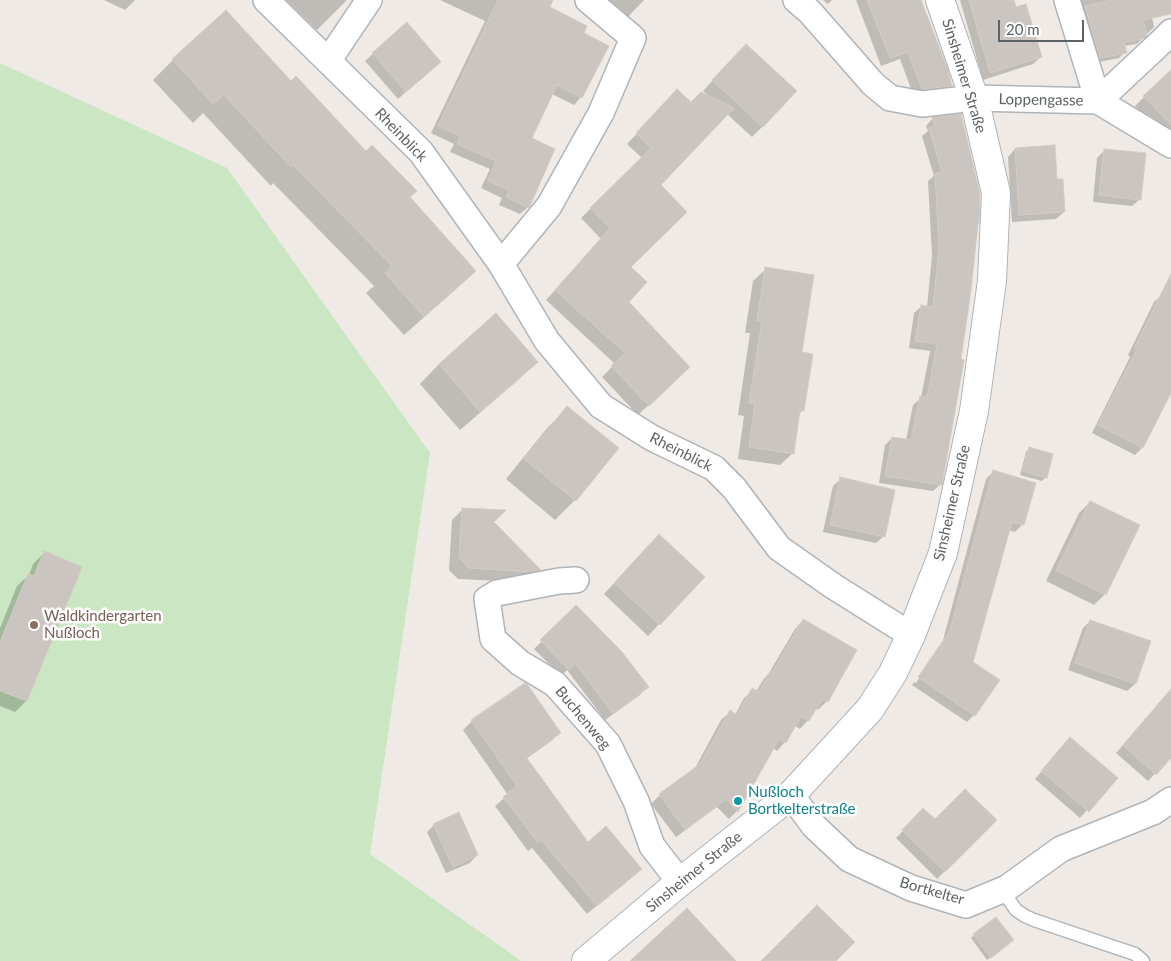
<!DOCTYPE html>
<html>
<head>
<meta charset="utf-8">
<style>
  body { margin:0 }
  #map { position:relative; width:1171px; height:961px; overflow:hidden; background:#efeae5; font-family:Lato,sans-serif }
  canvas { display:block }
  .scale { position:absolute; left:998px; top:20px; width:86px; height:22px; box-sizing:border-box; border:2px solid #5d6265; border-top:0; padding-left:6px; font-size:15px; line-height:18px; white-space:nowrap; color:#5d6265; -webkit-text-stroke:4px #fff; paint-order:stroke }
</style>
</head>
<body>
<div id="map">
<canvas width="1171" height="961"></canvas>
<div class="scale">20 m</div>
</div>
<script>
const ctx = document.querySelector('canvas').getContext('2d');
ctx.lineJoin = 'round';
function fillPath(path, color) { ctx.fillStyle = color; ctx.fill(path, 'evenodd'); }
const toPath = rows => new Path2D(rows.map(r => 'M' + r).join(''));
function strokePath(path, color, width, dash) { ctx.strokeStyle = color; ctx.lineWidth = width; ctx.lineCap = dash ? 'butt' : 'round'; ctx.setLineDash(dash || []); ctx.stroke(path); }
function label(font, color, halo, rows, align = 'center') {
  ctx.font = font + ' Lato,sans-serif'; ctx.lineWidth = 5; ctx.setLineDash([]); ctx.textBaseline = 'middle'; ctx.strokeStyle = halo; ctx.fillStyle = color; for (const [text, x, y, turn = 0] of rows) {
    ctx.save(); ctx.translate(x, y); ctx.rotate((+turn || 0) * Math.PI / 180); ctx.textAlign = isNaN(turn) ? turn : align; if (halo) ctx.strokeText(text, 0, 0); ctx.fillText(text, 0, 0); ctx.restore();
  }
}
fillPath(toPath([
  [0,63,227,168,430,453,370,854,521,961,0,961]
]), '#cae6c2');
fillPath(toPath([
  [104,0,135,0,125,10],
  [286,0,347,0,317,30],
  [440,0,543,0,548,8,582,34,581,97,574,105,552,94,531,139,528,207,520,214,499,205,502,198,481,188,490,169,450,152,454,144,431,133,485,21],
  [601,0,644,0,624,21],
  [823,0,832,0,828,4],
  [856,0,920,0,951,86,943,94,914,97,900,59,881,66],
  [960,0,1013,0,1041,57,1033,64,983,80],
  [1077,0,1149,0,1154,27,1137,44,1124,46,1125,52,1119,58,1094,63],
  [226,12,291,82,366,152,409,197,474,271,455,290,404,335,366,293,374,286,273,183,271,186,203,113,193,123,153,80,173,60],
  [406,24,432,69,398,99,365,61],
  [735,56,763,126,752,137,727,114,659,185,629,268,627,302,679,377,638,415,602,377,615,364,546,300,601,239,581,218,642,158,627,144,668,101,691,104,709,96,703,91],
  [1171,71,1171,144,1135,106],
  [933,118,978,223,941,484,933,491,879,483,885,445,892,438,906,440,913,405,921,398,930,351,909,348,914,313,922,306,927,307,932,255,928,181,934,176,922,136,928,131,926,126],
  [1015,149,1056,180,1064,212,1056,219,1012,222,1008,157],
  [1105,150,1140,199,1132,206,1093,202,1097,158],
  [766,269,801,353,803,410,798,415,793,453,780,465,738,459,744,416,738,415,750,333,745,333,753,281],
  [1162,295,1171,299,1171,391,1142,448,1135,455,1092,433,1130,357,1128,355,1154,302],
  [536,362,517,381,460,430,420,384,439,364],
  [568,408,617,448,575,500,555,520,506,479,548,427],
  [1030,448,1046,477,1042,481,1020,475,1026,452],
  [993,472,1023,524,1015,532,1008,530,972,662,974,715,967,722,912,685,914,682,916,683,937,653,935,653,943,640,986,479],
  [841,479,884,536,876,543,823,532,833,486],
  [1090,502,1105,594,1094,605,1046,581,1079,513],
  [463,509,540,570,529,580,520,582,458,579,449,570,452,520],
  [648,547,703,577,648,636,604,594],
  [44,553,80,568,26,701,15,712,0,706,0,628,17,586,29,575,33,564],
  [576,607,647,687,640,695,605,720,567,670,561,676,534,649],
  [803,620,856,650,827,701,818,710,815,708,808,720,800,729,795,726,785,742,777,751,773,748,737,811,729,819,717,807,676,837,651,804,660,795,694,770,721,720,730,712,735,715,744,698,753,690,756,692,763,680,769,673,795,629],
  [1090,621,1149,642,1135,684,1127,691,1068,670,1083,628],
  [1171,705,1171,756,1148,781,1116,753,1157,706],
  [472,721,560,733,551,741,526,759,588,844,631,877,587,914,532,848,528,851,495,806,508,795,463,730],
  [1063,746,1116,778,1080,818,1035,779],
  [923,810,935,821,995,820,937,879,896,838],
  [434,825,477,855,470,863,446,873,427,832],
  [974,935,1009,944,987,960,971,938]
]), '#0003');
const building = toPath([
  [498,0,553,0,550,7,587,26,584,33,609,46,582,98,557,85,532,138,555,149,529,208,506,197,509,190,488,181,496,161,457,144,460,136,438,126,498,0],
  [867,0,921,0,948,70,952,86,922,89,908,52,890,58,867,0],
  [969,0,1014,0,1016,7,1026,4,1042,57,990,73,969,0],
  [1112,0,1171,0,1171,14,1143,20,1147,36,1145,38,1124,42,1127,53,1100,58,1085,6,1112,0],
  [226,10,291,81,296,76,366,151,372,145,417,191,410,197,476,271,424,317,385,273,392,266,293,165,291,167,224,95,213,104,172,59,226,10],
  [407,22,441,62,406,92,372,53,407,22],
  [746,44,797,91,763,127,712,80,746,44],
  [1171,70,1171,125,1143,96,1171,70],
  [677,89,691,102,701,92,734,108,661,185,687,212,631,267,647,282,629,302,690,367,649,406,611,366,625,353,555,290,610,228,590,208,651,148,636,133,677,89],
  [961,114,980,194,979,223,978,223,971,290,961,359,964,360,942,485,885,476,892,437,911,440,920,396,927,398,937,344,915,341,921,305,933,307,939,247,935,173,942,172,929,128,935,126,932,117,961,114],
  [1055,145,1057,179,1063,179,1065,212,1019,215,1015,148,1055,145],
  [1104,149,1146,153,1141,200,1099,195,1104,149],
  [765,267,814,275,802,352,813,354,804,411,800,410,794,454,749,447,755,404,749,403,762,321,757,321,765,267],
  [1171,274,1171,393,1143,448,1098,425,1137,349,1134,348,1171,274],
  [496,313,538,362,480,412,439,364,496,313],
  [567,406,619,448,576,501,524,459,567,406],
  [1029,447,1053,454,1047,478,1022,471,1029,447],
  [993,470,1036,483,1024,525,1012,522,973,662,1000,680,975,716,918,677,940,645,942,646,944,639,950,631,993,470],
  [840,477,895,490,885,537,830,525,840,477],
  [1090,501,1140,525,1106,595,1056,570,1090,501],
  [462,508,506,510,494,522,541,570,532,572,469,568,459,558,462,508],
  [659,534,705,577,660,625,614,583,659,534],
  [44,551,82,567,27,701,0,691,0,642,28,574,34,576,44,551],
  [576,605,622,652,649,687,613,714,575,663,569,670,540,640,576,605],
  [803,619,857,650,828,702,822,699,809,721,801,716,786,743,779,739,738,812,726,799,685,830,659,794,700,764,730,710,737,715,752,688,759,692,771,670,773,671,803,619],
  [1090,620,1151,641,1136,684,1075,663,1090,620],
  [525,683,527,684,561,733,526,757,588,842,606,826,642,869,597,906,541,840,538,843,503,797,517,786,471,720,525,683],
  [1171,689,1171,758,1156,775,1123,745,1171,689],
  [1070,737,1118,778,1089,812,1041,771,1070,737],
  [965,789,997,820,945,872,902,830,923,808,935,819,965,789],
  [459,812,478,855,453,867,433,824,459,812],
  [817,905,855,942,836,961,761,961,817,905],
  [687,908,736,961,630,961,687,908],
  [996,917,1014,940,991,958,973,934,996,917]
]);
fillPath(building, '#cac5c1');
strokePath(building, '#d4cbc3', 1);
const service = toPath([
  [1002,890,1016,910,1025,916,1034,920,1135,954,1143,961]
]);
const minor = toPath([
  [266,0,421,152,501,264,547,341,601,406,652,438,714,468,734,488,779,548,833,586,911,635],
  [796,0,810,12,873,84,890,98,922,104,974,98,1098,101,1159,44,1171,32],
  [1067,0,1098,101],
  [328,61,369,0],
  [1098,101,1171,145],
  [501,264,549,206,601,113,633,38,588,0],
  [576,580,559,581,497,593,487,599,493,639,520,663,555,684,608,744,636,801,652,846,680,882],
  [791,795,814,826,849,859,911,888,966,905,1007,888,1061,849,1153,812,1171,800]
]);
const tertiary = toPath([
  [586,961,680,882,791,795,870,709,893,673,911,635,943,553,974,411,992,281,996,193,974,98,940,0]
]);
strokePath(service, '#b0b4b7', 15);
strokePath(minor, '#b0b4b7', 28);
strokePath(tertiary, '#b0b4b7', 30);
strokePath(service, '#fff', 12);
strokePath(minor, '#fff', 25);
strokePath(tertiary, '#fff', 28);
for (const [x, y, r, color] of [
  [34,625,5,"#8d6e63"],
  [738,801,5,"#0f9aa8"]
]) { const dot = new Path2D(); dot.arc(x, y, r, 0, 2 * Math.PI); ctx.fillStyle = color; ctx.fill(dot); strokePath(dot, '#fff', 2); }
label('15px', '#5d6265', '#fff', [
  ["Sinsheimer Straße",964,76,73],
  ["Loppengasse",1041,100,1],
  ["Rheinblick",401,135,46],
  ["Rheinblick",681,452,27],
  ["Sinsheimer Straße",952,503,-77],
  ["Buchenweg",583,718,50],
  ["Sinsheimer Straße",694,872,-39],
  ["Bortkelter",932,891,16]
]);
label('15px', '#785e54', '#fff', [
  ["Waldkindergarten",44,616],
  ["Nußloch",44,633]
], 'left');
label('15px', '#0d838f', '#fff', [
  ["Nußloch",748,792],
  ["Bortkelterstraße",748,809]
], 'left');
</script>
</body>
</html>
